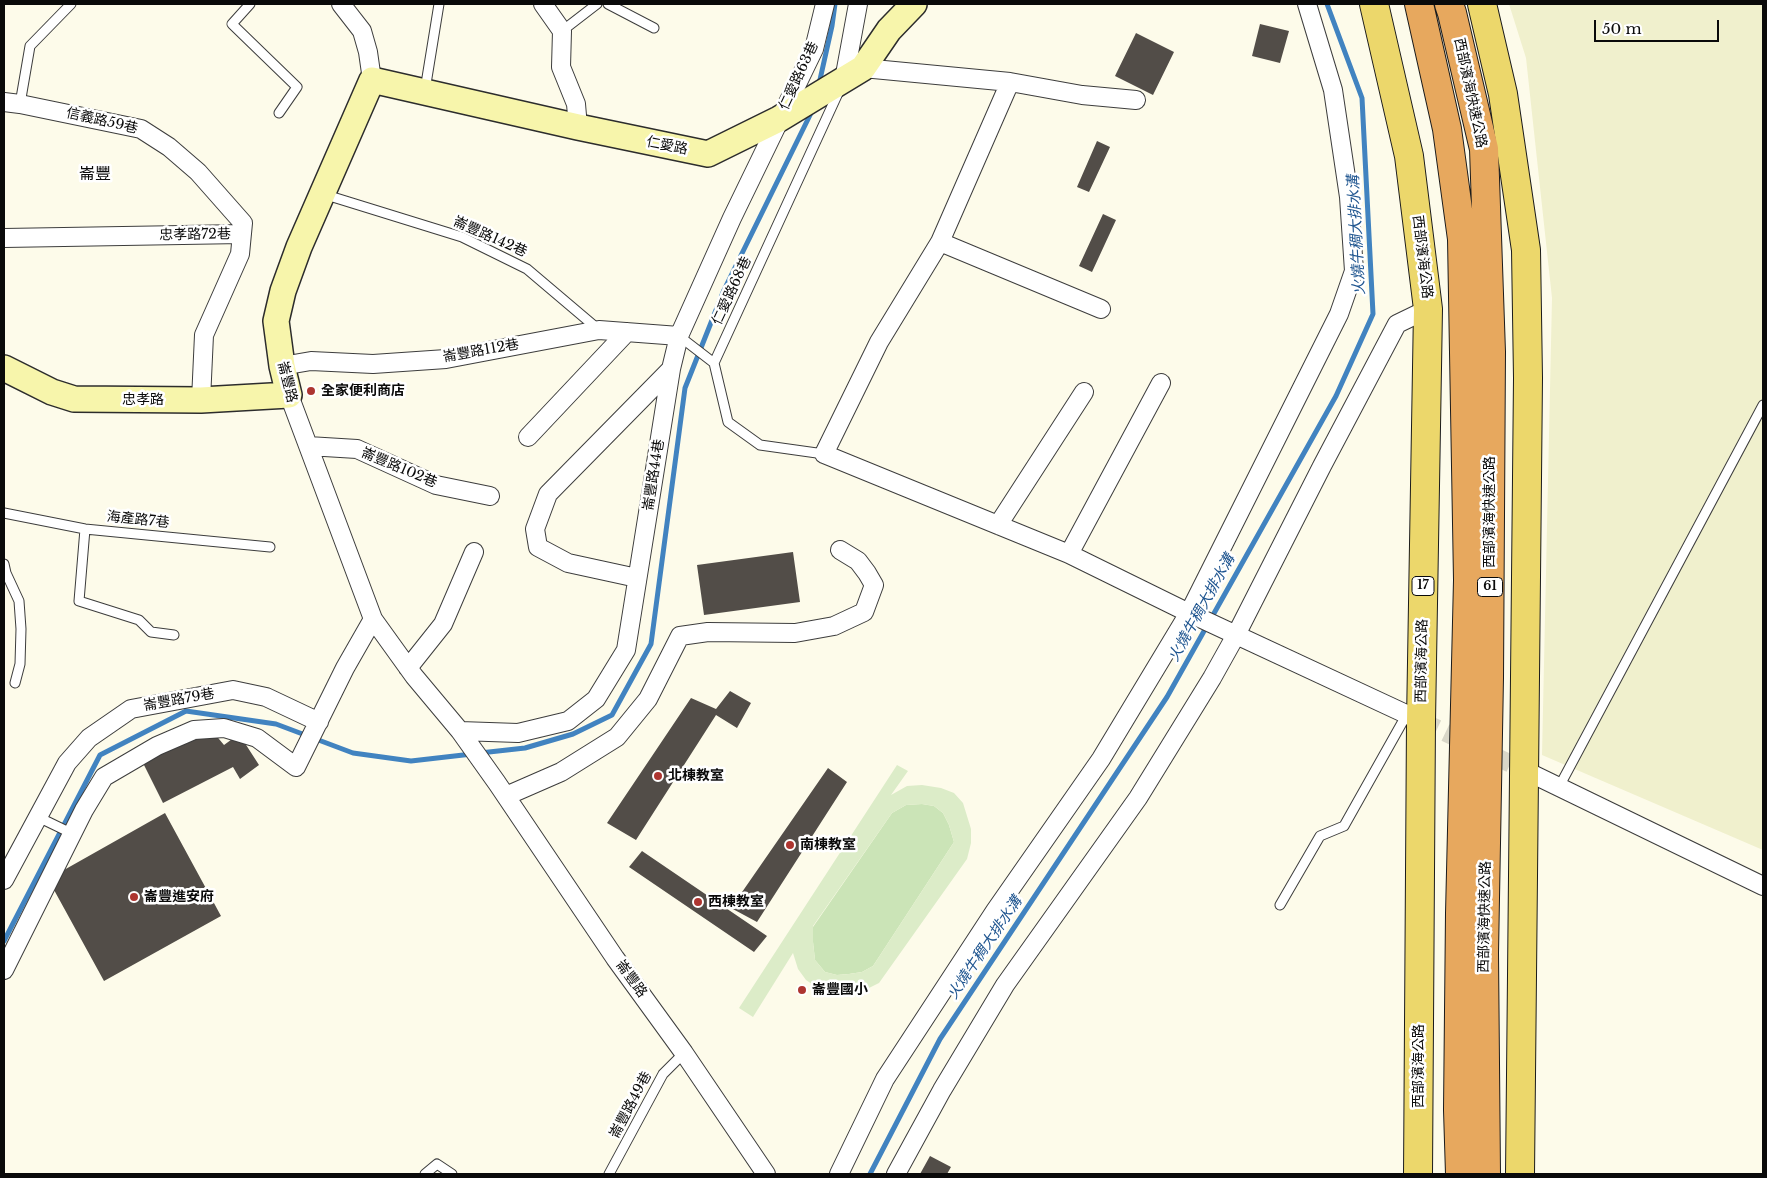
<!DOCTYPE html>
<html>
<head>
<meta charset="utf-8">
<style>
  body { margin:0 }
  #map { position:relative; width:1767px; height:1178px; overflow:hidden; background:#fdfbea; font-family:"Libre Baskerville",serif }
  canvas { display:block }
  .frame { position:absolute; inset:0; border:5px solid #0a0a0a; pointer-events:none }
  .scale { position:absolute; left:1594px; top:20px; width:125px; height:22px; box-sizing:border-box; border:2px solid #0a0a0a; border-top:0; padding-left:6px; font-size:15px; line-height:18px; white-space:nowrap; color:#0a0a0a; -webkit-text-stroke:4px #fff; paint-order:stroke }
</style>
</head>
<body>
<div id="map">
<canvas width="1767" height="1178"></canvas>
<div class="frame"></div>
<div class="scale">50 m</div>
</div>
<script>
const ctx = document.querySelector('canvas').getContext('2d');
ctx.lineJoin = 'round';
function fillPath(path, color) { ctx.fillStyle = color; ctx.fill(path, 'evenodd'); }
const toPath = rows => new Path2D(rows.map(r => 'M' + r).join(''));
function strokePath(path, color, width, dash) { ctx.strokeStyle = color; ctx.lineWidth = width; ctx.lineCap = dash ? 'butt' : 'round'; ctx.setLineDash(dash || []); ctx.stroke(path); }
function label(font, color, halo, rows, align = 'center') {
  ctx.font = font + ' "Libre Baskerville","Noto Sans TC",serif'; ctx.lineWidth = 5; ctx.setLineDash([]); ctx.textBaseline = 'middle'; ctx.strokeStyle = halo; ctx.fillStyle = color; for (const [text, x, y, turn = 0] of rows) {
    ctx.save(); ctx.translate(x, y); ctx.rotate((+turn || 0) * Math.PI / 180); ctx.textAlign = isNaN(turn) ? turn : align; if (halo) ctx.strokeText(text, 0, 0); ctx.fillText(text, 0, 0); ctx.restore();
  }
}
fillPath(toPath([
  [1509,4,1763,4,1763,850,1542,755,1552,298,1526,58]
]), '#f0f0cd');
fillPath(toPath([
  [922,804,934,806,943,813,949,825,954,842,873,966,862,972,849,974,837,975,825,972,815,960,813,942,813,927,892,813,906,805]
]), '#cbe4b7');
fillPath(toPath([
  [897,765,908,771,891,795,907,786,922,785,941,788,954,793,963,803,971,829,971,843,967,859,879,983,863,991,844,994,822,991,806,980,798,969,793,953,753,1017,739,1008],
  [922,804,934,806,943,813,949,825,954,842,873,966,862,972,849,974,837,975,825,972,815,960,813,942,813,926,892,813,906,805]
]), '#dcecc8');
strokePath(toPath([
  [819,84,832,26,835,4],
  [480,753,525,748,573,734,612,715,651,644,685,388,724,290,813,109],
  [4,941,100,755,186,711,276,724,353,753,411,761,472,754],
  [870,1174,940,1039,1167,697,1336,396,1373,314,1362,98,1327,4]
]), '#4183c0', 5);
fillPath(toPath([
  [1260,24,1289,31,1280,63,1252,56],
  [1136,33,1174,52,1153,95,1115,76],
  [1097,141,1110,147,1089,192,1077,187],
  [1103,214,1116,220,1092,272,1079,266],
  [793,552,800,602,704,615,697,565],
  [730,691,751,703,737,728,716,715,636,840,607,823,691,698,716,709],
  [214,733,224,745,239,734,259,765,240,779,233,767,163,803,142,761,179,737],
  [828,768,847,782,757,922,731,908],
  [165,813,221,916,104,981,48,879],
  [642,851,767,936,754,952,629,867],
  [930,1156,951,1167,947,1174,920,1174]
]), '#524d48');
strokePath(toPath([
  [1421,721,1524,770]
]), '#d9d7c8', 18, [18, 9]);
const lane = toPath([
  [250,4,232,24,297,87,279,113],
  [608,4,654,28],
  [562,31,597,4],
  [425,90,439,4],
  [20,104,30,46,71,4],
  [323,194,462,237,527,269,599,330],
  [679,336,714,363],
  [824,454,760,445,728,422,714,363,839,91],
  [4,513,85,529,270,547],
  [85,529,79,601,139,620,151,632,174,635],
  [4,564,6,573,19,601,21,629,20,664,15,683],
  [1559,787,1763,405],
  [38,817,71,833],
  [1280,905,1320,836,1344,826,1407,714],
  [425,1174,437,1164,452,1174],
  [609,1174,663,1074,684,1053]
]);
const street = toPath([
  [341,4,362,31,368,52,372,80],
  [543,4,562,31,561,67,576,104,578,127],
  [863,68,1010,82,1082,95,1136,100],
  [844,80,858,4],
  [1010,82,940,242,879,342,824,454,1069,554,1189,613,1421,721],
  [4,102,20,104,141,129,169,147,198,172,243,223,240,254,204,335,201,400],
  [4,238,242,234],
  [940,242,1101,309],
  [282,366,311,361,373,364,446,359,599,330,679,336],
  [289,395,373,619,414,676,460,731,497,783,615,958,684,1053,766,1174],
  [528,437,627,332],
  [308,446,357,449,436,485,490,496],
  [998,525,1084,392],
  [1069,554,1161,383],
  [637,578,568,563,538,547,535,529,548,494,671,369],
  [408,668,443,624,474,552],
  [460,731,518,733,568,721,596,699,626,650,671,369,679,336,732,218,814,49,825,4],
  [1524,770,1763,886],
  [506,796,561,772,617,737,648,699,680,636,708,632,795,633,834,626,864,612,874,585,867,573,858,561,840,550],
  [4,880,67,763,89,738,131,709,233,690,266,697,319,722],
  [4,970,84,810,104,777,157,746,194,730,224,728,257,738,296,767,345,668,373,619],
  [839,1174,885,1079,995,911,1101,759,1189,613,1339,314,1354,271,1349,197,1333,90,1307,4],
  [896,1174,942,1090,1005,985,1138,798,1212,678,1236,635,1322,466,1397,324,1428,309]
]);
const secondary = toPath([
  [4,368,52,392,74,399,201,400,289,395,282,366,276,321,283,291,299,247,372,80,578,127,708,154,779,119,863,68,889,30,914,4]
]);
const primary = toPath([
  [1374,4,1409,156,1428,309,1421,721,1418,1174],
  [1482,4,1503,94,1526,250,1528,378,1520,1174]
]);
const highway = toPath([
  [1419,4,1447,129,1462,239,1468,580,1460,913,1458,1110,1460,1174],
  [1449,4,1452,13,1484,149,1491,352,1489,678,1484,953,1486,1174]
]);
strokePath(lane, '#3d3d3d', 11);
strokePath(street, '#3d3d3d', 20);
strokePath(secondary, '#2c2c2c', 28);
strokePath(primary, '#1b1b1b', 30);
strokePath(highway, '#1b1b1b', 30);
strokePath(lane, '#fff', 9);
strokePath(street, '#fff', 18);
strokePath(secondary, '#f7f5ab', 25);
strokePath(primary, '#ecd76b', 28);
strokePath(highway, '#e7a85e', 28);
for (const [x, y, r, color] of [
  [311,391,5,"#ad3530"],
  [658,776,5,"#ad3530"],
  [790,845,5,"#ad3530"],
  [134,897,5,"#ad3530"],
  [698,902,5,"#ad3530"],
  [802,990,5,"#ad3530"]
]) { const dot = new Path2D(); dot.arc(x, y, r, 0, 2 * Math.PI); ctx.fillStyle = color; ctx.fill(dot); strokePath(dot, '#fff', 2); }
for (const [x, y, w] of [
  [1423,586,22],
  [1490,587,25]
]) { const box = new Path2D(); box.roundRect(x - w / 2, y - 9.5, w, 19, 4); ctx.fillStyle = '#fff'; ctx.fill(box); strokePath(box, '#0a0a0a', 1); }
label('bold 12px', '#0a0a0a', null, [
  ["17",1423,586],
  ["61",1490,587]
]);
label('14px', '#0a0a0a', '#fff', [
  ["仁愛路63巷",799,76,-65],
  ["西部濱海快速公路",1470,93,78],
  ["信義路59巷",102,121,13],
  ["仁愛路",667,146,11],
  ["忠孝路72巷",195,235,-1],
  ["崙豐路142巷",490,237,24],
  ["西部濱海公路",1422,257,83],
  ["仁愛路68巷",732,291,-65],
  ["崙豐路112巷",481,351,-10],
  ["崙豐路",287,382,76],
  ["忠孝路",143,400],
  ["崙豐路102巷",399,468,23],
  ["崙豐路44巷",654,475,-81],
  ["西部濱海快速公路",1490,512,-90],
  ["海產路7巷",138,520,6],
  ["西部濱海公路",1422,661,-89],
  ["崙豐路79巷",179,700,-10],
  ["西部濱海快速公路",1485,917,-89],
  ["崙豐路",631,979,54],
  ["西部濱海公路",1419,1066,-90],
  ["崙豐路49巷",631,1105,-62]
]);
label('bold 14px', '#0a0a0a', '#fff', [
  ["全家便利商店",321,391],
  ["北棟教室",668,776],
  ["南棟教室",800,845],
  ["崙豐進安府",144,897],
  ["西棟教室",708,902],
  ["崙豐國小",812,990]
], 'left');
label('italic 15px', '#205690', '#fff', [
  ["火燒牛稠大排水溝",1357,235,-93],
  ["火燒牛稠大排水溝",1202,608,-61],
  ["火燒牛稠大排水溝",985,948,-56]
]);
label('16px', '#0a0a0a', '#fff', [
  ["崙豐",95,174]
]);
</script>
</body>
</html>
